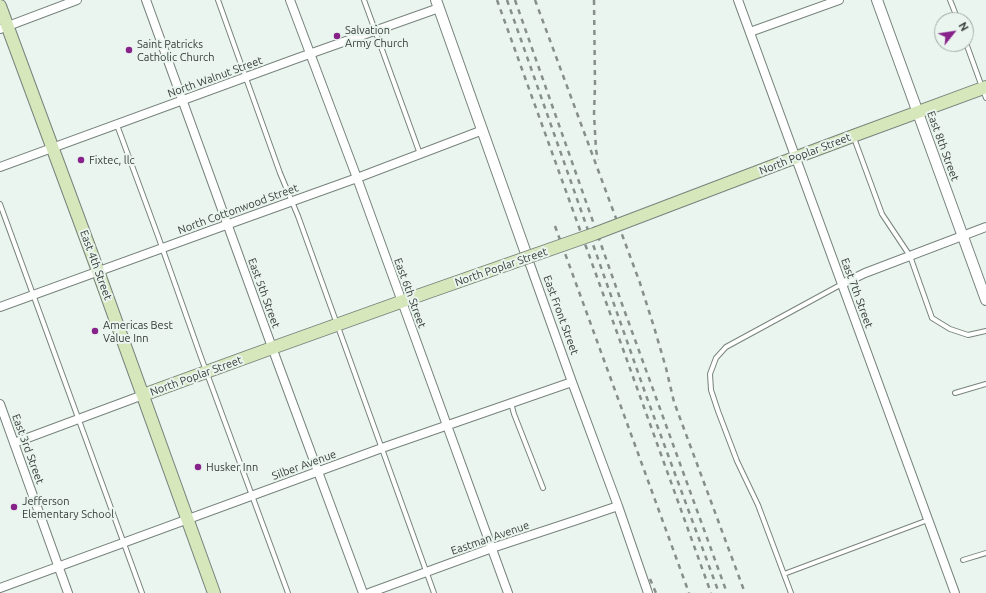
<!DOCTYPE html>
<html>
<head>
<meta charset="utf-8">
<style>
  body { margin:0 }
  #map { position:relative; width:986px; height:593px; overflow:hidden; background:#e9f5ee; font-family:Ubuntu,sans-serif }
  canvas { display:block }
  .north { position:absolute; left:934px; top:12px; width:40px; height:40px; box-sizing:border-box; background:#e9f5ee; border:1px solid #a2aba6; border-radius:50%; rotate:60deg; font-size:11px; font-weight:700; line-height:16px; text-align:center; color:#373c39 }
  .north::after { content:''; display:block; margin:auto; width:14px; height:18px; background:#87228a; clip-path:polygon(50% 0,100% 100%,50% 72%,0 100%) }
</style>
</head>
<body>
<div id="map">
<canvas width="986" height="593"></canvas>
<div class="north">N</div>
</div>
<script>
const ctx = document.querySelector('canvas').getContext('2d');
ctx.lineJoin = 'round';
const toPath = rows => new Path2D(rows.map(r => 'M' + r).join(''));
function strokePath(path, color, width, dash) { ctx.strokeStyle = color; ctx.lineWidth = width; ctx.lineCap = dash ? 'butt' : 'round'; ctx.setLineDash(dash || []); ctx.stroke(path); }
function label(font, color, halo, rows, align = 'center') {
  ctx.font = font + ' Ubuntu,sans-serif'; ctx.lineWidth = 4; ctx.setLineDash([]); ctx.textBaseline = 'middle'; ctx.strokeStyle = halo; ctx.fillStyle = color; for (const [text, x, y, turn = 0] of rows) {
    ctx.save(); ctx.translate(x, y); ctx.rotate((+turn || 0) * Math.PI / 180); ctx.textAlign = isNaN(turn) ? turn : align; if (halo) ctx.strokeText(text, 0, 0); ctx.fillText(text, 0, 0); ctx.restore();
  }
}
const service = toPath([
  [218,0,280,173,298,216,434,593],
  [364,0,420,154],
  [950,0,958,20],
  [966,43,986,98],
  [117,125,158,236,202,360,288,593],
  [854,138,882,214,910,256,932,318,950,329,968,335,986,331],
  [0,204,142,593],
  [955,393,986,384],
  [511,403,514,414,543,488],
  [963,560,986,553],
  [784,574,928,520],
  [791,593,758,505,737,461,718,411,711,390,710,374,716,358,726,347,842,284]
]);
const minor = toPath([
  [146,0,277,361,363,593],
  [290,0,357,178,508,593],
  [738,0,955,593],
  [0,29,77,0],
  [750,32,839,0],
  [0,167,298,58,439,8],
  [528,259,572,382,618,506,648,593],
  [842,284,865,273,986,227],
  [0,307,215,229,357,178,483,130],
  [0,404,68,593],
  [14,443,143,395],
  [0,588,382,448,572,382],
  [369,593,492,548,577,520,618,506]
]);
const tertiary = toPath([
  [436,0,528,259],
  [877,0,986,300]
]);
const secondary = toPath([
  [0,6,94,260,214,593],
  [770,167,853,136,986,87],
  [143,395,272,348,420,295]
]);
strokePath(service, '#78837d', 6);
strokePath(minor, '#78837d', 10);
strokePath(tertiary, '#78837d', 12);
strokePath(secondary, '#78837d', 14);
strokePath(service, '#fff', 4);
strokePath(minor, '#fff', 8);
strokePath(tertiary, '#fff', 10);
strokePath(secondary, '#d6e7bb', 12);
strokePath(toPath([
  [497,0,711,593],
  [507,0,647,398,719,593],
  [515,0,622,304,727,593],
  [535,0,640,283,654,327,666,368,674,402,745,593],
  [594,0,595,85,594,114,596,150,598,160],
  [555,226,689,593],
  [650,579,656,593]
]), '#878f8b', 2.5, [5, 5]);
const secondaryBridge = toPath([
  [420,295,594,234,770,167]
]);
strokePath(secondaryBridge, '#78837d', 14, []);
strokePath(secondaryBridge, '#d6e7bb', 12);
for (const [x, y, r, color] of [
  [337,36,4,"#87228a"],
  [129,50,4,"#87228a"],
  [81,160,4,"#87228a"],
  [95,331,4,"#87228a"],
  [198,467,4,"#87228a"],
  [14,507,4,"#87228a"]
]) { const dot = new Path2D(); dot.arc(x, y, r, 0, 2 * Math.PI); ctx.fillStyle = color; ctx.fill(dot); strokePath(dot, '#e9f5ee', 1.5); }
label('11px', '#373c39', '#e9f5ee', [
  ["Salvation",345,30],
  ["Army Church",345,43],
  ["Saint Patricks",137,44],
  ["Catholic Church",137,57],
  ["Fixtec, llc",89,160],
  ["Americas Best",103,325],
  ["Value Inn",103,338],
  ["Husker Inn",206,467],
  ["Jefferson",22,501],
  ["Elementary School",22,514]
], 'left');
label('11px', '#373c39', '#e9f5ee', [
  ["North Walnut Street",215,77,-20],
  ["East 8th Street",943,146,70],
  ["North Poplar Street",805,154,-21],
  ["North Cottonwood Street",238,209,-20],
  ["East 4th Street",96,265,70],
  ["North Poplar Street",501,267,-19],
  ["East 5th Street",264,293,70],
  ["East 6th Street",410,293,70],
  ["East 7th Street",857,293,70],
  ["East Front Street",561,315,70],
  ["North Poplar Street",196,376,-20],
  ["East 3rd Street",28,449,70],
  ["Silber Avenue",304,465,-20],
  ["Eastman Avenue",490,538,-19]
]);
</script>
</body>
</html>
